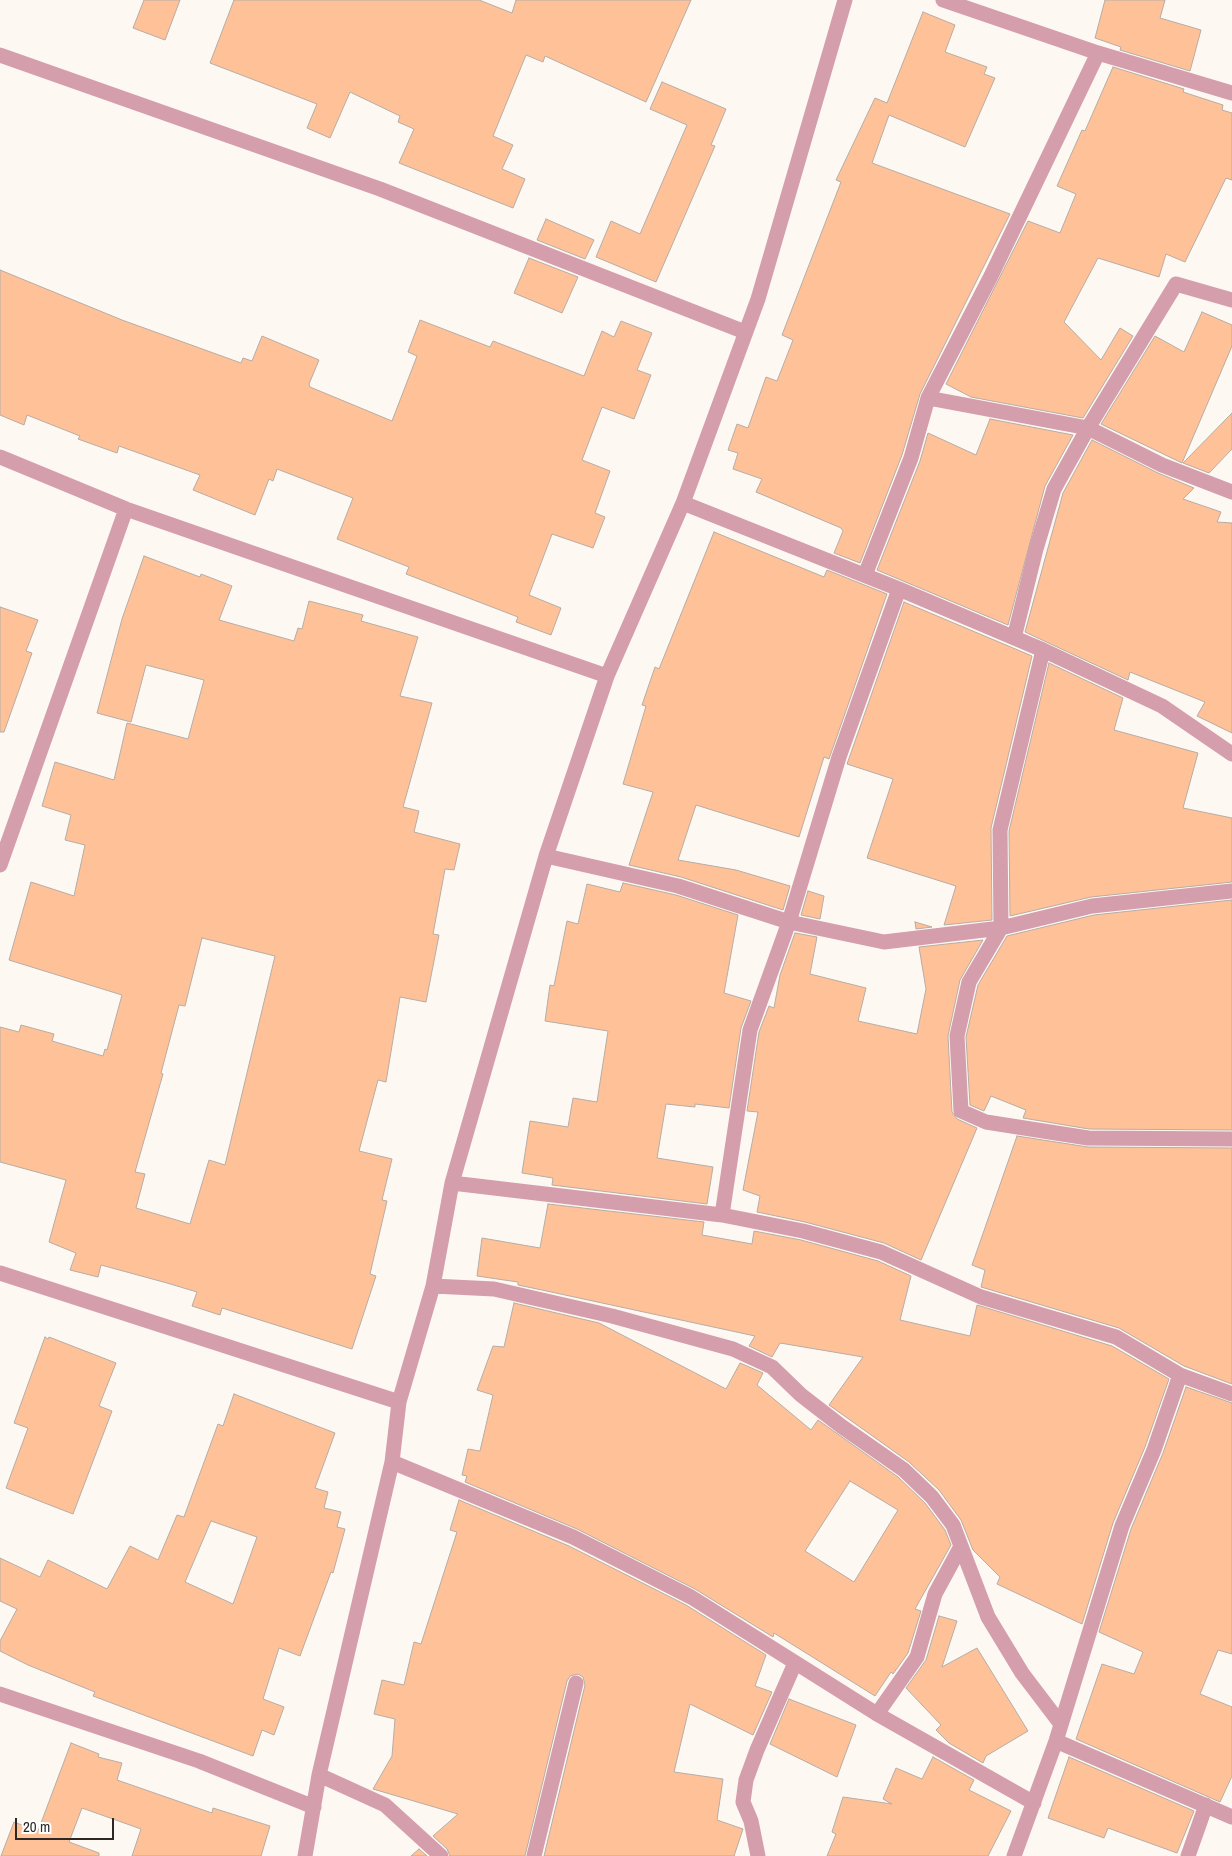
<!DOCTYPE html>
<html>
<head>
<meta charset="utf-8">
<style>
  body { margin:0 }
  #map { position:relative; width:1232px; height:1856px; overflow:hidden; background:#fef8f3; font-family:"Archivo Narrow",sans-serif }
  canvas { display:block }
  .scale { position:absolute; left:15px; top:1818px; width:99px; height:22px; box-sizing:border-box; border:2px solid #2c2826; border-top:0; padding-left:6px; font-size:15px; line-height:18px; white-space:nowrap; color:#2c2826; -webkit-text-stroke:4px #fff; paint-order:stroke }
</style>
</head>
<body>
<div id="map">
<canvas width="1232" height="1856"></canvas>
<div class="scale">20 m</div>
</div>
<script>
const ctx = document.querySelector('canvas').getContext('2d');
ctx.lineJoin = 'round';
function fillPath(path, color) { ctx.fillStyle = color; ctx.fill(path, 'evenodd'); }
const toPath = rows => new Path2D(rows.map(r => 'M' + r).join(''));
function strokePath(path, color, width, dash) { ctx.strokeStyle = color; ctx.lineWidth = width; ctx.lineCap = dash ? 'butt' : 'round'; ctx.setLineDash(dash || []); ctx.stroke(path); }
const building = toPath([
  [144,0,180,0,165,40,133,28,144,0],
  [234,0,479,0,512,13,516,0,691,0,646,102,545,56,543,62,526,55,493,136,513,145,502,169,525,179,513,208,399,163,414,129,398,122,400,116,350,92,330,138,307,128,317,104,210,63,234,0],
  [1105,0,1165,0,1160,18,1201,30,1190,71,1120,50,1121,47,1095,38,1105,0],
  [923,12,955,25,945,52,987,67,984,74,995,78,965,147,889,115,872,163,1010,214,920,394,902,455,860,563,834,553,843,531,841,528,756,492,762,479,733,469,738,453,728,450,737,424,748,428,766,377,777,381,793,340,782,335,841,182,836,180,875,98,887,103,923,12],
  [1113,67,1184,89,1183,92,1223,105,1222,110,1232,113,1232,180,1226,178,1185,262,1166,254,1159,277,1098,258,1064,322,1101,360,1120,328,1133,336,1083,418,971,397,946,384,1028,221,1060,233,1076,194,1057,186,1082,130,1085,131,1113,67],
  [662,82,726,109,711,145,715,146,656,282,596,257,611,221,640,234,687,125,650,109,662,82],
  [546,219,594,240,585,259,537,240,546,219],
  [529,258,578,277,562,313,514,293,529,258],
  [0,270,122,320,241,363,243,358,252,361,262,336,319,360,309,384,310,387,392,421,417,356,408,352,420,320,490,347,493,341,584,376,602,331,614,337,621,321,652,333,637,370,651,375,634,419,602,407,582,460,610,471,595,513,605,517,593,548,552,534,529,595,561,608,551,635,516,622,518,617,406,574,409,567,337,539,353,498,277,469,273,481,269,479,255,515,193,490,200,475,119,446,117,453,78,439,80,436,27,415,24,425,0,415,0,270],
  [1202,312,1232,325,1232,346,1182,463,1101,424,1155,336,1184,352,1202,312],
  [1232,413,1232,449,1209,473,1183,463,1232,413],
  [990,419,1073,435,1045,486,1008,625,877,570,920,461,928,433,976,455,990,419],
  [1092,440,1158,473,1194,488,1183,499,1221,512,1217,522,1232,523,1232,733,1197,716,1205,702,1130,672,1128,680,1025,632,1063,493,1092,440],
  [714,532,824,577,827,570,887,594,829,759,824,757,799,837,696,805,678,860,736,870,790,886,783,910,681,877,629,865,653,792,623,784,646,706,642,705,655,667,659,669,714,532],
  [144,556,200,577,201,574,232,586,219,620,294,641,298,628,302,629,309,601,363,615,361,621,418,637,400,696,432,703,403,807,419,811,414,832,460,844,454,870,445,869,433,934,439,935,426,1002,400,997,386,1082,378,1080,359,1151,392,1159,382,1200,387,1201,370,1274,376,1276,352,1349,222,1308,220,1315,192,1306,197,1292,167,1283,101,1265,98,1277,70,1270,76,1253,49,1242,66,1180,0,1162,0,1027,19,1032,21,1025,54,1034,52,1041,103,1056,105,1049,107,1050,122,995,9,960,31,882,74,896,85,845,65,840,71,815,42,806,55,762,114,780,127,723,188,739,204,680,146,665,131,722,97,713,122,619,144,556],
  [202,938,275,956,225,1165,209,1160,190,1224,136,1208,145,1174,135,1172,163,1074,161,1073,179,1005,185,1006,202,938],
  [904,602,1032,656,991,828,992,920,944,925,956,886,867,858,893,779,847,764,904,602],
  [0,607,38,620,26,651,32,653,4,732,0,732,0,607],
  [1049,663,1123,698,1114,730,1198,753,1183,808,1232,818,1232,882,1091,897,1010,916,1009,831,1049,663],
  [623,883,676,895,738,915,724,993,751,1001,741,1028,729,1108,695,1104,695,1107,666,1104,657,1158,713,1167,707,1204,552,1185,553,1178,522,1173,530,1121,568,1127,573,1098,597,1102,608,1031,545,1021,550,985,554,986,567,921,578,924,587,884,620,892,623,883],
  [808,891,824,896,820,919,801,915,808,891],
  [1232,900,1232,1130,1089,1129,1023,1118,1026,1110,991,1096,984,1111,970,1105,966,1037,978,985,1007,936,1094,915,1232,900],
  [915,922,932,927,916,929,915,922],
  [795,933,817,937,810,974,866,988,858,1021,917,1034,926,989,919,947,983,940,960,980,948,1036,952,1112,957,1119,977,1128,921,1260,884,1243,805,1222,757,1212,760,1196,743,1190,758,1112,747,1111,759,1032,769,1006,774,1008,780,975,795,933],
  [1017,1136,1088,1147,1232,1148,1232,1384,1184,1366,1119,1328,981,1287,985,1270,972,1265,1017,1136],
  [548,1204,704,1222,702,1235,752,1244,754,1231,801,1240,878,1261,911,1276,900,1320,970,1336,977,1305,1112,1346,1169,1379,1145,1447,1113,1523,1082,1624,997,1584,1000,1577,973,1550,961,1520,939,1490,909,1462,829,1405,863,1357,780,1343,772,1357,749,1346,755,1336,542,1290,518,1285,518,1282,477,1276,482,1238,540,1248,548,1204],
  [514,1303,599,1323,726,1389,740,1363,763,1373,757,1385,811,1430,818,1420,898,1477,925,1503,945,1530,951,1545,915,1609,921,1611,908,1653,893,1674,891,1672,875,1696,774,1633,773,1637,695,1589,577,1529,465,1482,467,1476,462,1475,468,1449,480,1451,493,1395,477,1390,493,1346,504,1347,514,1303],
  [850,1481,898,1510,854,1582,805,1551,850,1481],
  [45,1337,48,1339,49,1337,116,1363,99,1406,112,1411,73,1514,6,1488,28,1428,14,1423,45,1337],
  [1186,1387,1232,1403,1232,1654,1218,1650,1200,1694,1232,1707,1232,1776,1220,1802,1076,1739,1102,1664,1134,1674,1143,1652,1099,1632,1131,1529,1163,1453,1186,1387],
  [234,1394,335,1433,315,1488,328,1492,324,1508,341,1512,337,1527,345,1529,333,1573,331,1572,300,1656,279,1648,263,1699,284,1707,274,1735,262,1730,253,1756,93,1696,95,1692,28,1665,0,1651,0,1641,17,1609,0,1601,0,1558,40,1577,48,1560,107,1589,130,1546,158,1560,177,1515,184,1517,218,1424,223,1426,234,1394],
  [211,1521,257,1537,233,1604,185,1582,211,1521],
  [459,1500,569,1546,686,1605,766,1655,755,1686,772,1692,753,1735,690,1704,674,1772,723,1779,717,1820,743,1829,734,1856,544,1856,585,1685,583,1677,578,1674,570,1676,567,1681,525,1856,450,1856,447,1849,433,1836,458,1814,373,1789,392,1756,395,1719,374,1714,382,1680,404,1685,414,1642,421,1644,457,1532,450,1530,459,1500],
  [939,1616,957,1621,942,1667,977,1648,1028,1731,986,1756,983,1763,949,1743,936,1730,941,1725,906,1688,926,1660,939,1616],
  [789,1699,856,1725,837,1777,770,1744,789,1699],
  [71,1743,99,1754,98,1757,122,1763,117,1780,212,1813,213,1808,270,1826,261,1856,132,1856,141,1829,82,1808,69,1842,99,1853,99,1856,1,1856,14,1822,38,1831,71,1743],
  [933,1757,974,1780,969,1790,1011,1811,988,1856,827,1856,836,1834,832,1832,843,1797,892,1804,883,1799,896,1768,922,1779,933,1757],
  [1069,1757,1194,1811,1177,1853,1108,1828,1104,1838,1048,1818,1069,1757],
  [419,1849,427,1856,411,1856,419,1849]
]);
fillPath(building, '#ffc298');
strokePath(building, '#b6aca5', 1);
strokePath(toPath([
  [943,0,1098,53,1232,93],
  [0,55,380,189,745,332],
  [928,398,1088,428,1162,465,1232,492],
  [0,457,126,509,607,676],
  [683,503,899,589,1043,650,1162,706,1232,754],
  [865,575,911,458,928,398,991,276,1098,53],
  [1014,638,1036,549,1054,489,1088,428,1176,284,1232,300],
  [1043,650,1000,830,1001,928,969,982,957,1036,961,1111,986,1122,1088,1138,1232,1139],
  [546,856,678,886,789,922,884,942,1001,928,1092,906,1232,891],
  [0,865,126,509],
  [452,1183,722,1215,803,1231,881,1252,981,1297,1116,1337,1180,1375,1232,1394],
  [722,1215,750,1030,789,922,839,757,899,589],
  [0,1273,399,1402],
  [433,1286,494,1289,612,1316,733,1349,772,1367,801,1395,841,1426,904,1470,932,1497,953,1525,988,1617,1022,1673,1060,1723],
  [392,1462,573,1537,691,1597,877,1714,1034,1803],
  [0,1694,199,1761,314,1807],
  [877,1714,917,1657,935,1594,960,1548],
  [1056,1741,1232,1817],
  [319,1775,385,1805,441,1856],
  [305,1856,319,1775,392,1462,399,1402,433,1286,452,1183,546,856,607,676,683,503,758,299,845,0],
  [534,1856,576,1683],
  [758,1856,751,1821,743,1802,746,1780,757,1750,795,1663],
  [1014,1856,1056,1741,1122,1526,1154,1450,1180,1375],
  [1188,1856,1206,1805]
]), '#d49eac', 15);
</script>
</body>
</html>
